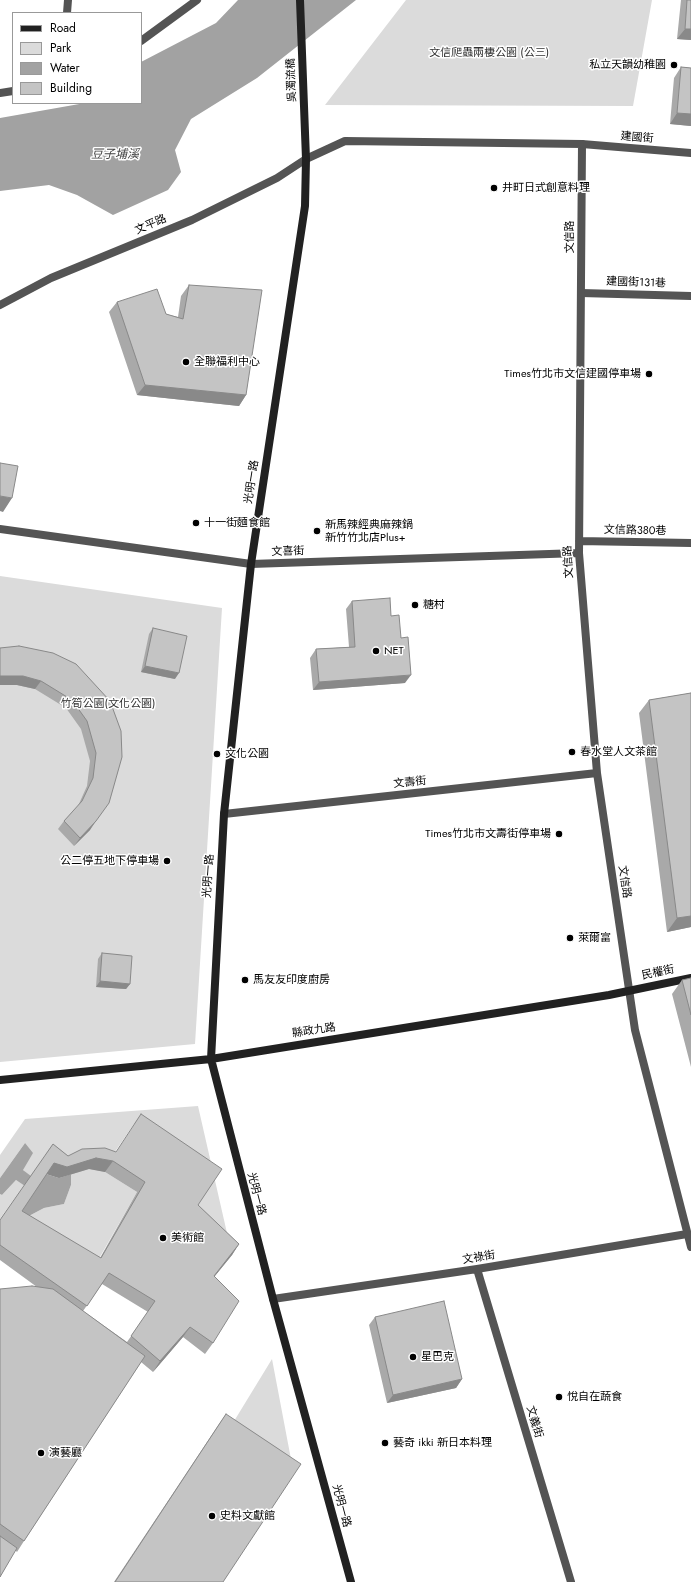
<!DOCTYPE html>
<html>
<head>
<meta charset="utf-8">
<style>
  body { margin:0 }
  #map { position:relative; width:691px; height:1582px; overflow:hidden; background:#fff; font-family:Jost,sans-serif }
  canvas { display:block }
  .legend { position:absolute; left:12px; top:12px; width:130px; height:92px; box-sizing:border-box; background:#fff; border:1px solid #999; margin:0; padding:5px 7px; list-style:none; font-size:12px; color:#000 }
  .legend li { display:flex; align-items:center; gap:8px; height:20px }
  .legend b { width:20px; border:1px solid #999 }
</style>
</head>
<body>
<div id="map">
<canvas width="691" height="1582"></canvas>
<ul class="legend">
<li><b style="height:5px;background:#212121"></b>Road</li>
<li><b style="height:11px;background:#dbdbdb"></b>Park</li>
<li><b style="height:11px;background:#a2a2a2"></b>Water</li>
<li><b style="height:11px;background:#c4c4c4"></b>Building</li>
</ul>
</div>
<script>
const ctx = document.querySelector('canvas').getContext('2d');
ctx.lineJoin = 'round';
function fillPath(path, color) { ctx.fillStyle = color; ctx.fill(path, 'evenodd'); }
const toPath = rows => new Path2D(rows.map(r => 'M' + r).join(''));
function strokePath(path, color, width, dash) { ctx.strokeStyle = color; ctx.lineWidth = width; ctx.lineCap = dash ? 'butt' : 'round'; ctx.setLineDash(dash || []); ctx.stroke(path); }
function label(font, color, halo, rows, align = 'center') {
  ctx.font = font + ' Jost,"Noto Sans TC",sans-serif'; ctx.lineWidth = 3; ctx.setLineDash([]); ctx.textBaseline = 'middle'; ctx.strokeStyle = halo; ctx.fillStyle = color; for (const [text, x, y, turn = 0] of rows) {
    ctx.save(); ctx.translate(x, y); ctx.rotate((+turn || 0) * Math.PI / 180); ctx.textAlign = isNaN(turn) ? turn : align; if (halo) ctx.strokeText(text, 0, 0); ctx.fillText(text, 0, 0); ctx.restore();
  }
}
fillPath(toPath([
  [406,0,652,0,633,106,325,105],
  [0,576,222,608,195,1044,0,1062],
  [198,1106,232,1255,134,1124,108,1162,45,1155,30,1177,23,1170,25,1143,0,1178,0,1155,25,1119],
  [89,1169,105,1172,137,1192,93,1269,27,1217,44,1208,64,1204,71,1185,71,1174],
  [16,1180,24,1185,0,1219,0,1194,2,1195],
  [272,1359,294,1475,228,1431]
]), '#dbdbdb');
fillPath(toPath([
  [238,0,356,0,257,78,191,119,175,150,181,172,168,190,113,215,77,195,49,185,0,191,0,118,85,103,141,103,141,62,216,23],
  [25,1143,33,1153,23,1170,40,1183,46,1174,59,1178,71,1174,71,1185,64,1204,44,1208,27,1217,20,1214,34,1192,16,1180,2,1195,0,1194,0,1178]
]), '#a2a2a2');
strokePath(toPath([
  [141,41,197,0],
  [582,144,691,153],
  [581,293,691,296]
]), '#545454', 8);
strokePath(toPath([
  [67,13,68,0],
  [0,93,13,91],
  [0,305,51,278,192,220,277,178,306,159,345,141,582,144,579,553,597,773,635,1030,691,1247],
  [0,529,251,564,579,553],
  [579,541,691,543],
  [224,814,597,773],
  [477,1269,571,1582],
  [273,1299,477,1269,687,1234]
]), '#545454', 8);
strokePath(toPath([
  [300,0,306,159,305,206,251,564,224,814,211,1059,273,1299,351,1582],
  [0,1080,211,1059,609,995,691,978]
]), '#212121', 8);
fillPath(toPath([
  [681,0,691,0,691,40,677,39],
  [681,67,691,68,691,126,670,124,674,78],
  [189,285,246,395,239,406,137,395,109,312,117,302,178,317,181,296],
  [352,601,391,616,401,638,405,683,313,690,310,658,316,649,349,647,346,609],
  [153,628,175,679,141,672,149,634],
  [0,648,110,701,90,830,74,846,58,829,64,821,78,806,87,786,90,761,81,729,66,708,35,689,17,685,0,685],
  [691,693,691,927,667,932,639,713,649,700],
  [102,953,130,984,126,989,96,987,98,959],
  [691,978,691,1067,672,994,682,980],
  [53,1144,68,1156,105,1148,198,1205,239,1244,232,1255,214,1277,213,1343,205,1354,183,1337,153,1372,141,1362,24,1541,17,1552,15,1550,0,1577,0,1289,37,1287,0,1260,0,1220],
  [89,1169,105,1172,137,1192,100,1258,22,1211,47,1174,59,1178],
  [102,1284,148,1312,127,1342,83,1311],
  [375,1317,462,1379,456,1388,387,1403,369,1325],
  [226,1414,223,1582,114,1582,219,1424]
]), '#a9a9a9');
fillPath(toPath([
  [685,29,691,29,691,40,677,39],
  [677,113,691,114,691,126,670,124],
  [145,385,246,395,239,406,137,395],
  [0,496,12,498,3,512,0,511],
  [145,666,179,673,175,679,141,672],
  [411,675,405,683,313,690,319,682],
  [0,676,23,676,41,681,35,689,17,685,0,685],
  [96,821,90,830,74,846,80,838],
  [691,916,691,927,667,932,677,918],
  [100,981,130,984,126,989,96,987],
  [96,1158,113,1161,105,1172,89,1169,59,1178,46,1174,54,1163],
  [239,1244,232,1255,206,1287,214,1276],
  [190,1327,183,1337,153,1372,160,1361],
  [462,1379,456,1388,387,1403,393,1395]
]), '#898989');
const building = toPath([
  [687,0,691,0,691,29,685,29,687,0],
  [681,67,691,68,691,114,677,113,681,67],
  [189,285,262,290,246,395,145,385,117,302,157,289,166,314,183,319,189,285],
  [0,463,18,466,12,498,0,496,0,463],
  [390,598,391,616,399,615,401,638,408,637,411,675,319,682,316,649,355,647,352,601,390,598],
  [153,628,187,636,179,673,145,666,153,628],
  [19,646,53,653,76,664,110,701,121,731,122,757,109,803,96,821,80,838,64,821,82,801,93,778,96,753,87,721,72,700,41,681,23,676,0,676,0,648,19,646],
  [691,693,691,916,677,918,649,700,691,693],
  [102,953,132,956,130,984,100,981,102,953],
  [691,978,691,1015,682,980,691,978],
  [141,1114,222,1169,198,1205,239,1244,214,1276,239,1301,213,1343,190,1327,160,1361,131,1336,155,1301,109,1273,87,1306,0,1245,0,1220,53,1144,68,1156,82,1149,105,1148,116,1152,141,1114],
  [96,1158,113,1161,145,1182,101,1258,22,1211,54,1163,67,1167,96,1158],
  [32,1286,53,1289,145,1356,24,1541,0,1524,0,1289,32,1286],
  [444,1301,462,1379,393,1395,375,1317,444,1301],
  [226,1414,301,1464,223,1582,115,1582,226,1414],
  [0,1536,17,1548,0,1577,0,1536]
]);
fillPath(building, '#c4c4c4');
strokePath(building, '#898989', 1);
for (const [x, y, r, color] of [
  [674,65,4,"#000"],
  [494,188,4,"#000"],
  [186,362,4,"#000"],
  [649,374,4,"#000"],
  [196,523,4,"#000"],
  [317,531,4,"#000"],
  [415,605,4,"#000"],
  [376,651,4,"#000"],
  [572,752,4,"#000"],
  [217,754,4,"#000"],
  [559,834,4,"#000"],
  [167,861,4,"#000"],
  [570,938,4,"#000"],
  [245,980,4,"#000"],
  [163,1238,4,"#000"],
  [413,1357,4,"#000"],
  [559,1397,4,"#000"],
  [385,1443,4,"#000"],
  [41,1453,4,"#000"],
  [212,1516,4,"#000"]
]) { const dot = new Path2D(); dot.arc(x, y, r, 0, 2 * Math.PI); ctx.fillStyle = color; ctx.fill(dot); strokePath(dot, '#fff', 1.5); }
label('11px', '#323232', '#fff', [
  ["文信爬蟲兩棲公園 (公三)",489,53],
  ["竹筍公園(文化公園)",108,704]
]);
label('11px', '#000', '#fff', [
  ["私立天韻幼稚園",666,65,"right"],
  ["井町日式創意料理",502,188],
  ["全聯福利中心",194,362],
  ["Times竹北市文信建國停車場",641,374,"right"],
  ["十一街麵食館",204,523],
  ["新馬辣經典麻辣鍋",325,525],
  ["新竹竹北店Plus+",325,538],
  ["糖村",423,605],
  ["NET",384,651],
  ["春水堂人文茶館",580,752],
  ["文化公園",225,754],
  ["Times竹北市文壽街停車場",551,834,"right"],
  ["公二停五地下停車場",159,861,"right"],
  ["萊爾富",578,938],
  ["馬友友印度廚房",253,980],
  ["美術館",171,1238],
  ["星巴克",421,1357],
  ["悅自在蔬食",567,1397],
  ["藝奇 ikki 新日本料理",393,1443],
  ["演藝廳",49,1453],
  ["史料文獻館",220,1516]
], 'left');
label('11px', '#000', '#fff', [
  ["吳濁流橋",292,80,-92],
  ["建國街",637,138,5],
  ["文平路",151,225,-23],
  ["文信路",570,237,-90],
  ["建國街131巷",636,283,2],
  ["光明一路",252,482,-81],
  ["文信路380巷",635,531,1],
  ["文喜街",288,552,-2],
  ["文信路",569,562,-93],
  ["文壽街",410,783,-6],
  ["光明一路",209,876,-86],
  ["文信路",624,882,82],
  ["民權街",658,973,-12],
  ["縣政九路",314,1031,-9],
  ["光明一路",256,1194,75],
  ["文祿街",479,1258,-9],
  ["文義街",534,1422,73],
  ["光明一路",341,1506,75]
]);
label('italic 12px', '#434343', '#fff', [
  ["豆子埔溪",115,155]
]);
</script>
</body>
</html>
